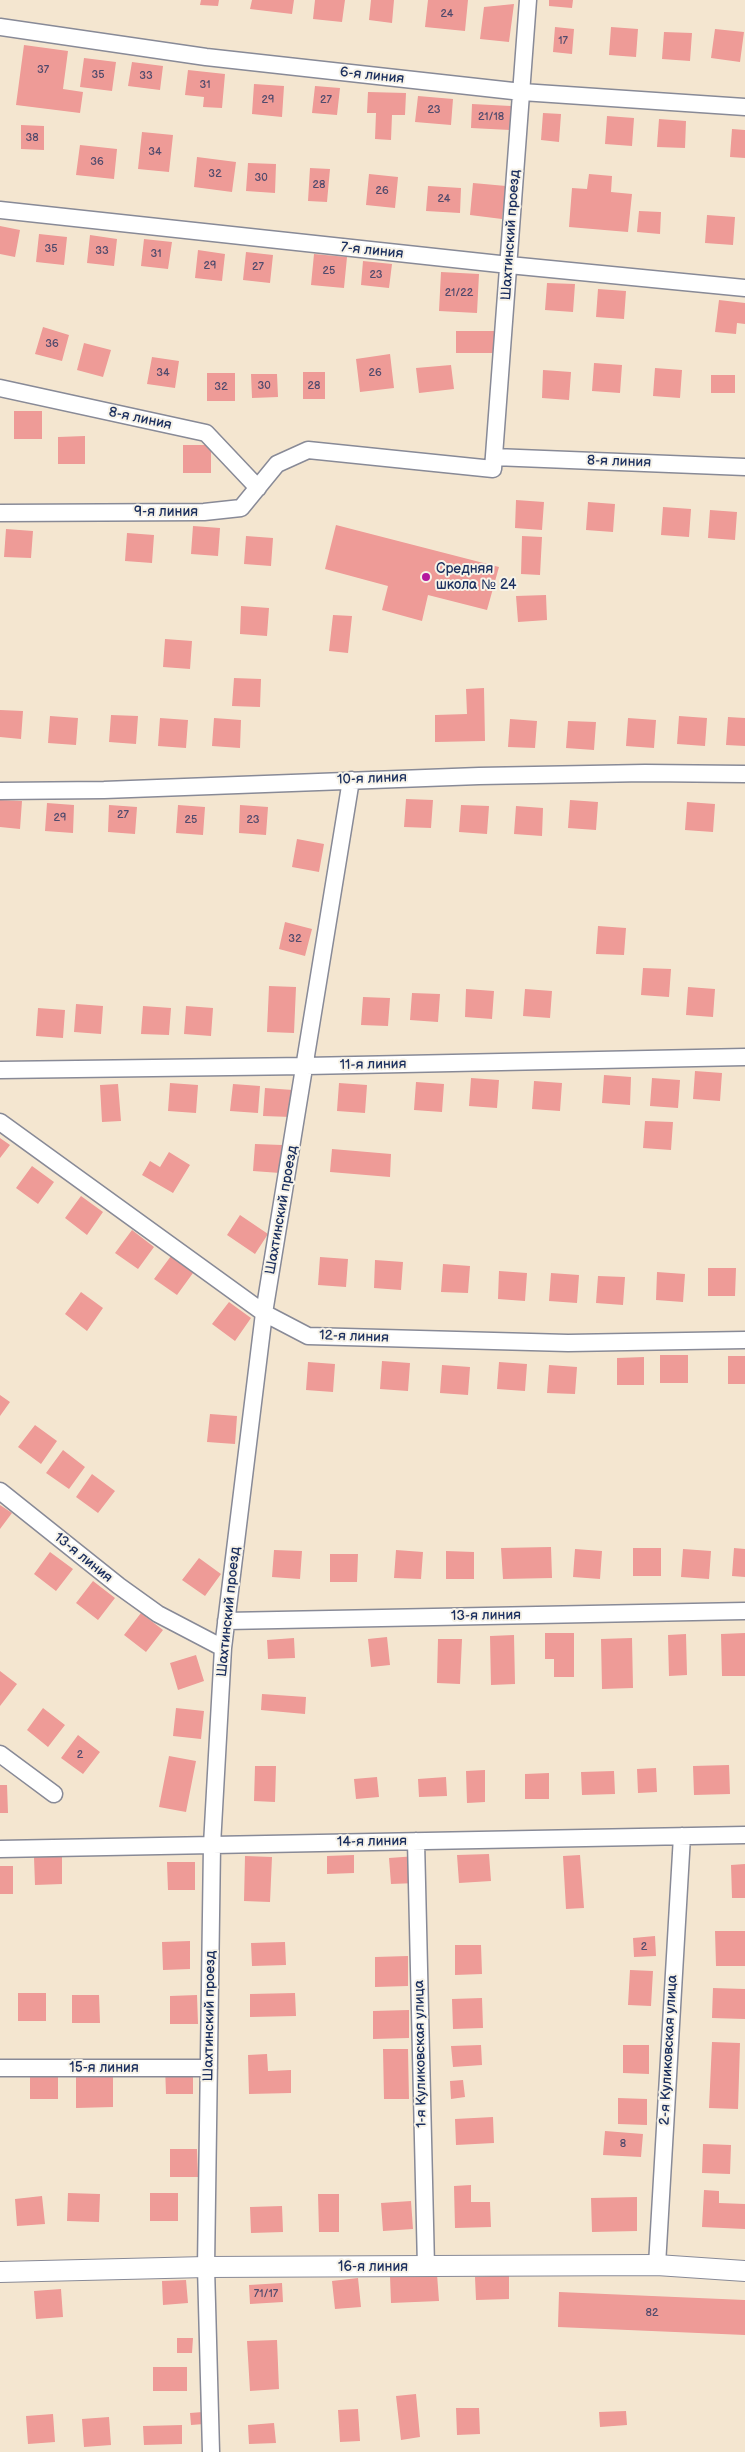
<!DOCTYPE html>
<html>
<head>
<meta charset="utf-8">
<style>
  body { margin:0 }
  canvas { display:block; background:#f4e6d0 }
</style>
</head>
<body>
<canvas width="745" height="2452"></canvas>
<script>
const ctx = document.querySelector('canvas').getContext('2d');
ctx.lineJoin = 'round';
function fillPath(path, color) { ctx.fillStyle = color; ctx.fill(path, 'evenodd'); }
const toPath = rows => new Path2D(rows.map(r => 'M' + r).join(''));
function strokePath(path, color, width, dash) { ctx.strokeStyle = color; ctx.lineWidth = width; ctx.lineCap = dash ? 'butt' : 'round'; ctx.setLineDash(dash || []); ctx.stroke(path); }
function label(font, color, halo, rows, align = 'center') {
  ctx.font = font + ' "Balsamiq Sans",sans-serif'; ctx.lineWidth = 4; ctx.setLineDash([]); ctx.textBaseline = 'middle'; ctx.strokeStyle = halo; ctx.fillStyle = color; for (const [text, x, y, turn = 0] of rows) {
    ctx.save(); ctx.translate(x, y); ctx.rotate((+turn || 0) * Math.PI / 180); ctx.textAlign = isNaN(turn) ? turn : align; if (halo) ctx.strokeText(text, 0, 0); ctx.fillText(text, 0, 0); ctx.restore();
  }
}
fillPath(toPath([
  [201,0,219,0,218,6,200,5],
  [252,0,294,0,292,14,250,9],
  [315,0,345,0,342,22,313,19],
  [371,0,394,0,392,23,369,20],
  [428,0,468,0,465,31,425,27],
  [549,0,573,0,572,8,549,6],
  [514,4,509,42,480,39,484,7],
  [555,27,574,29,572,54,553,52],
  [611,27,638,29,636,57,609,55],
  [715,29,744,32,740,62,711,58],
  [664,32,692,33,690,61,662,59],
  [24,45,68,51,63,89,83,92,80,113,16,105],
  [84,58,116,62,112,91,80,87],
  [132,62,163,66,160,90,128,86],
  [188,70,225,74,222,108,203,107,204,97,185,95],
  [254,84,284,86,282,117,252,114],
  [315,86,340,88,337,115,312,113],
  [368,92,406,93,405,115,392,115,391,140,375,139,376,113,367,113],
  [418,96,453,99,451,125,415,122],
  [472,104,511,106,510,130,471,128],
  [543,113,561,114,559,142,541,140],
  [607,116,634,118,632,146,605,144],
  [659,119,686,121,685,148,657,147],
  [21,125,44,126,44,150,21,149],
  [732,129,745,130,745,158,730,157],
  [142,132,173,135,169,172,138,169],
  [80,145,117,149,114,179,76,175],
  [197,157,236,162,232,192,194,187],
  [248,163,276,164,275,193,246,191],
  [310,168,330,169,327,202,308,201],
  [369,174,398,177,395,208,366,205],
  [589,174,612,176,611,192,632,194,628,232,569,227,572,188,587,189],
  [473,183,506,186,502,219,470,215],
  [428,186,461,188,460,213,426,211],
  [639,211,661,212,660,234,637,232],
  [707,215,735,217,733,245,705,243],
  [0,226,20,230,15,257,0,254],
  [39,234,67,237,64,265,36,262],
  [90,235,117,239,114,266,87,263],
  [144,239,172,242,168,269,141,266],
  [198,250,225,254,222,281,195,278],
  [246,252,273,255,270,283,243,280],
  [314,254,347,257,344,288,311,285],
  [363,261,392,264,389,288,361,285],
  [441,272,479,274,477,313,439,311],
  [547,283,575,284,573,312,545,310],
  [598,289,626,291,624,319,596,317],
  [719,300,745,303,745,324,737,323,736,334,715,332],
  [43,327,69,335,62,361,35,354],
  [456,331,494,331,494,353,456,353],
  [84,343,111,350,103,377,77,370],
  [390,354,394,388,360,392,356,359],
  [152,357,179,361,175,388,147,384],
  [594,363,622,365,620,393,592,391],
  [451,365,454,389,419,393,416,368],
  [655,368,682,370,680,398,653,396],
  [543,370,571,372,569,400,542,398],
  [303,372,325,372,325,399,303,399],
  [207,373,235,373,235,401,207,401],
  [251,374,277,374,278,397,252,398],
  [711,375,735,375,735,393,711,393],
  [14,411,42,411,42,439,14,439],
  [85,436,85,464,58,464,58,437],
  [183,445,211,445,211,473,183,473],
  [516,500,544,502,542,530,515,528],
  [588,502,615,504,613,532,586,530],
  [663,507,691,509,689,537,661,535],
  [710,510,737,512,735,540,708,538],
  [336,525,499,567,487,610,428,595,422,621,382,610,388,586,325,569],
  [193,526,220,528,218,556,191,554],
  [6,529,33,531,31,558,4,557],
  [127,533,154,535,152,563,125,561],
  [246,536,273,538,271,566,244,564],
  [522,536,542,537,540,575,521,574],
  [546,595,547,620,518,622,516,596],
  [241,606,269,608,267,636,240,634],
  [333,615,352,616,348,653,329,651],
  [165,639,192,641,190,669,163,667],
  [234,678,261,679,260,707,232,706],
  [484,688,485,741,435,742,435,715,467,714,466,689],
  [0,710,23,711,21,739,0,737],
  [111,715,138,716,136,744,109,742],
  [50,716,78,718,76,745,48,743],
  [679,716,707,718,705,746,677,744],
  [728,717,745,718,745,746,726,745],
  [160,718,188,720,186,748,158,746],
  [214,718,241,720,240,748,212,746],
  [628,718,656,720,654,748,626,746],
  [510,719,537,721,535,748,508,747],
  [568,721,596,722,594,750,566,748],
  [406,799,433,800,431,828,404,827],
  [0,800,22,801,20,829,0,827],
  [570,800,598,802,596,830,568,828],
  [687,802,715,804,713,832,685,830],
  [47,803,74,805,73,833,45,831],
  [109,805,137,807,135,834,108,832],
  [178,805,205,807,203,835,176,833],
  [240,805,268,807,266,835,239,833],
  [461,805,489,806,487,834,459,832],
  [516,806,543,808,542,836,514,834],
  [297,839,324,844,319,872,292,867],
  [285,922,312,929,305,956,279,949],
  [598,926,626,928,624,955,596,954],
  [643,968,671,969,669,997,641,995],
  [269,986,296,987,294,1033,267,1032],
  [688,987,715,989,713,1017,686,1015],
  [466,989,494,991,492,1019,465,1017],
  [525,989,552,991,550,1018,523,1016],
  [412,993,440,994,438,1022,410,1020],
  [363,997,390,998,388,1026,361,1025],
  [76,1004,103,1006,101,1034,74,1032],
  [143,1006,171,1008,169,1035,141,1034],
  [186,1006,213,1008,211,1036,184,1034],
  [38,1008,65,1010,63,1038,36,1036],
  [695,1071,722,1073,720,1101,693,1099],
  [604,1075,631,1077,630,1105,602,1103],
  [471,1078,499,1080,497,1108,469,1106],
  [652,1078,680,1080,678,1108,650,1106],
  [534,1081,562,1083,560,1111,532,1109],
  [416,1082,444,1084,442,1112,414,1110],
  [170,1083,198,1085,196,1113,168,1111],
  [339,1083,367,1085,365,1113,337,1111],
  [118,1084,121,1121,102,1122,100,1085],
  [233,1084,260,1086,258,1113,230,1111],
  [265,1088,293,1090,291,1117,263,1116],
  [645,1121,673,1122,671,1150,643,1148],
  [0,1138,10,1145,0,1158],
  [255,1144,282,1145,280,1173,253,1171],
  [332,1149,391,1154,390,1177,330,1172],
  [169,1152,190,1165,173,1193,142,1175,150,1161,160,1167],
  [32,1166,54,1182,38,1204,16,1188],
  [81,1196,103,1212,87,1235,65,1218],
  [240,1215,268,1234,255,1254,227,1235],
  [132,1230,154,1247,138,1269,115,1253],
  [171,1256,193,1273,177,1295,154,1279],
  [320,1257,348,1259,346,1287,318,1285],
  [375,1260,403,1262,401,1290,374,1288],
  [443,1264,470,1266,468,1293,441,1292],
  [708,1268,736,1268,735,1296,708,1296],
  [499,1271,527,1273,525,1301,498,1299],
  [657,1272,685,1274,683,1302,656,1300],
  [551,1273,579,1275,577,1303,549,1301],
  [598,1276,625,1277,623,1305,596,1303],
  [81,1292,103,1308,87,1331,65,1314],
  [229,1302,251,1318,235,1341,212,1324],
  [660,1355,688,1355,688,1383,660,1383],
  [728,1356,745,1356,745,1384,728,1384],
  [644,1357,644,1385,617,1385,617,1358],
  [382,1361,410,1363,408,1391,380,1389],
  [308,1362,335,1364,333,1392,306,1390],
  [499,1362,527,1364,525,1391,497,1389],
  [442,1365,470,1367,468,1395,440,1393],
  [549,1365,577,1367,575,1394,547,1393],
  [0,1395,10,1402,0,1416],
  [210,1414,237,1416,235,1444,207,1442],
  [35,1425,57,1441,41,1464,18,1447],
  [63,1450,85,1467,69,1489,46,1473],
  [92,1474,115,1491,98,1513,76,1497],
  [0,1505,12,1513,0,1529],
  [551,1547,552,1578,503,1579,501,1548],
  [633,1548,661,1548,661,1576,633,1576],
  [734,1548,745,1549,745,1577,732,1576],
  [575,1549,602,1551,600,1579,573,1577],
  [683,1549,711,1551,709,1579,681,1577],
  [274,1550,302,1551,300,1579,272,1577],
  [396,1550,423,1552,421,1579,394,1578],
  [446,1551,474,1552,474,1579,446,1579],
  [50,1552,73,1569,56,1591,34,1574],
  [330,1554,358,1554,357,1582,330,1582],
  [199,1558,221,1574,205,1596,182,1580],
  [93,1581,115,1598,98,1620,76,1603],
  [141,1613,163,1630,146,1652,124,1635],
  [545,1633,574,1633,574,1677,554,1677,554,1659,545,1659],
  [745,1633,745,1676,722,1676,721,1634],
  [686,1634,687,1675,669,1676,668,1635],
  [514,1635,515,1684,491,1685,490,1636],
  [387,1637,390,1665,371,1667,368,1639],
  [294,1638,295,1658,268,1659,267,1640],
  [632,1638,633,1688,602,1689,601,1639],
  [438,1639,462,1639,460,1684,437,1683],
  [196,1655,204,1681,178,1690,170,1663],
  [0,1671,17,1684,0,1706],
  [262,1694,306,1697,305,1714,261,1710],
  [43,1708,65,1725,48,1747,27,1730],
  [176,1708,204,1711,201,1739,173,1736],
  [78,1735,100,1752,83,1774,61,1758],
  [169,1756,196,1761,186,1812,159,1807],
  [729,1765,730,1794,694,1795,693,1766],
  [255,1766,276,1766,275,1802,254,1801],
  [656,1768,657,1792,638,1793,637,1769],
  [485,1770,485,1802,467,1803,466,1771],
  [614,1771,615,1794,582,1795,581,1772],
  [549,1773,549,1799,525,1799,525,1774],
  [377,1777,379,1797,356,1799,354,1779],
  [446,1777,447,1796,419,1797,418,1779],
  [0,1785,7,1785,8,1813,0,1813],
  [489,1854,491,1881,459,1883,457,1855],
  [354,1855,354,1873,327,1874,327,1856],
  [580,1855,584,1908,566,1909,563,1856],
  [245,1856,272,1857,270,1902,244,1901],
  [417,1856,418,1883,391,1884,389,1858],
  [34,1857,62,1857,62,1884,35,1885],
  [167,1862,195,1862,195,1890,168,1890],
  [745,1864,745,1898,732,1898,731,1865],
  [0,1866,13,1866,13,1894,0,1894],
  [715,1931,745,1931,745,1966,716,1966],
  [655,1936,656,1956,634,1957,633,1938],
  [190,1941,190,1969,163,1970,162,1942],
  [285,1942,286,1965,252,1966,251,1943],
  [455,1945,481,1945,482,1974,455,1975],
  [408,1956,408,1986,375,1987,375,1957],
  [630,1970,653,1971,651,2006,628,2005],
  [713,1988,745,1989,745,2019,712,2018],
  [18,1993,46,1993,46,2021,18,2021],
  [295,1993,296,2016,250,2017,250,1994],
  [72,1995,99,1995,100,2023,72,2023],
  [197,1995,198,2024,170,2024,170,1996],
  [482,1998,483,2028,453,2029,452,1999],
  [409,2010,409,2038,373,2039,373,2011],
  [712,2042,740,2043,738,2109,709,2108],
  [481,2045,482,2065,453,2067,451,2046],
  [623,2045,649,2045,649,2074,623,2073],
  [383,2049,408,2049,409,2099,384,2099],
  [267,2054,268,2071,291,2070,291,2093,249,2094,248,2055],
  [165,2066,193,2066,193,2094,166,2094],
  [113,2069,113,2107,76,2108,76,2070],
  [30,2071,58,2071,58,2099,30,2099],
  [463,2080,465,2097,451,2099,450,2081],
  [618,2098,647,2099,647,2125,618,2124],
  [493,2117,494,2143,456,2145,455,2119],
  [605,2131,643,2134,641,2157,603,2155],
  [703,2144,731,2145,730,2174,702,2173],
  [170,2149,197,2149,198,2177,170,2177],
  [471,2185,471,2202,490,2202,491,2227,455,2228,454,2186],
  [704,2190,719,2191,719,2203,745,2204,745,2229,702,2227],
  [68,2193,100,2194,99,2222,67,2221],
  [150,2193,178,2193,178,2221,150,2221],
  [318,2194,339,2194,339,2232,319,2232],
  [42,2196,45,2224,17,2226,15,2199],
  [637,2197,637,2231,592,2232,591,2198],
  [411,2201,413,2229,383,2231,381,2203],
  [282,2206,283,2232,251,2233,250,2207],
  [437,2274,439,2301,391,2303,390,2276],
  [509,2275,509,2299,476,2300,475,2277],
  [358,2278,361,2307,335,2309,332,2281],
  [186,2280,188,2303,163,2305,162,2281],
  [282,2283,283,2302,250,2304,249,2285],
  [61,2289,63,2317,36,2319,34,2291],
  [559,2292,745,2300,745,2335,558,2327],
  [177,2338,193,2338,192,2353,177,2353],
  [277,2340,279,2389,250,2391,247,2341],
  [153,2367,187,2367,187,2391,153,2391],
  [416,2394,420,2437,401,2440,396,2396],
  [456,2408,479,2408,480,2434,457,2435],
  [358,2409,360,2441,340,2442,338,2410],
  [626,2411,627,2425,600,2427,599,2412],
  [203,2412,204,2424,191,2425,190,2413],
  [53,2414,55,2442,28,2444,26,2416],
  [109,2417,111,2445,84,2447,82,2419],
  [274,2423,276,2443,249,2444,248,2425],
  [182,2425,182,2444,144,2445,143,2426]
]), '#ee9b97');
const minor = toPath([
  [0,27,206,57,522,92,745,107],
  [0,210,509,265,745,288],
  [0,388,206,433,258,488],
  [494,457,745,467],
  [0,513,204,512,241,508,277,464,308,450,493,469,528,0],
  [0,791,104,790,479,776,645,773,745,774],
  [0,1070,306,1066,745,1057],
  [0,1122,264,1313,308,1336,568,1343,745,1340],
  [0,1491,119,1586,158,1614,223,1648],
  [226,1621,745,1611],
  [0,1754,54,1794],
  [416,1841,426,2267],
  [0,1849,745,1835],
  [0,2068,209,2068],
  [657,2265,682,1836],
  [211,2452,206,2267,212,1845,223,1648,264,1313,351,780]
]);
const tertiary = toPath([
  [0,2272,206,2267,657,2265,745,2271]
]);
strokePath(minor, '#888a97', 19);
strokePath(tertiary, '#888a97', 22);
strokePath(minor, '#fff', 16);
strokePath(tertiary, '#fff', 20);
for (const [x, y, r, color] of [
  [426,577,5,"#b5179e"]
]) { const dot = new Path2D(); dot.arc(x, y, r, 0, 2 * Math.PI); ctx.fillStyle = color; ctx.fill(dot); strokePath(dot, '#f7f3e8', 2); }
label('11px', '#504a6c', null, [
  ["24",447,14],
  ["17",563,41],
  ["37",43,70],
  ["35",98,75],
  ["33",146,76],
  ["31",205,85],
  ["29",268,100],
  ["27",326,100],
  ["23",434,110],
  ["21/18",491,117],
  ["38",32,138],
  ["34",155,152],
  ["36",97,162],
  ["32",215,174],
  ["30",261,178],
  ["28",319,185],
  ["26",382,191],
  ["24",444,199],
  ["35",51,249],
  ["33",102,251],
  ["31",156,254],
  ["29",210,266],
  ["27",258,267],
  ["25",329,271],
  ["23",376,275],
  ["21/22",459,293],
  ["36",52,344],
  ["34",163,373],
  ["26",375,373],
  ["30",264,386],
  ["28",314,386],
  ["32",221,387],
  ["27",123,815],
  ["29",60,818],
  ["25",191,820],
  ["23",253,820],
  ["32",295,939],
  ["2",80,1755],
  ["2",644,1947],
  ["8",623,2144],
  ["71/17",266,2294],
  ["82",652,2313]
]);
label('14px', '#1b2f5e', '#f7f3e8', [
  ["6-я линия",372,76,6],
  ["Шахтинский проезд",511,235,-86],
  ["7-я линия",372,251,6],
  ["8-я линия",140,419,12],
  ["8-я линия",619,462,2],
  ["9-я линия",166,512],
  ["10-я линия",372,779,-2],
  ["11-я линия",373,1065,-1],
  ["Шахтинский проезд",282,1210,-80],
  ["12-я линия",354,1337,2],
  ["13-я линия",83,1558,39],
  ["Шахтинский проезд",229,1612,-84],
  ["13-я линия",486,1616,-1],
  ["14-я линия",372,1842,-1],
  ["Шахтинский проезд",210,2016,-89],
  ["2-я Куликовская улица",669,2050,-87],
  ["1-я Куликовская улица",421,2054,-91],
  ["15-я линия",104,2068],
  ["16-я линия",373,2267]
]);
label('14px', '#1b2f5e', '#f7f3e8', [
  ["Средняя",436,569],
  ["школа № 24",436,585]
], 'left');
</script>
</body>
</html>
